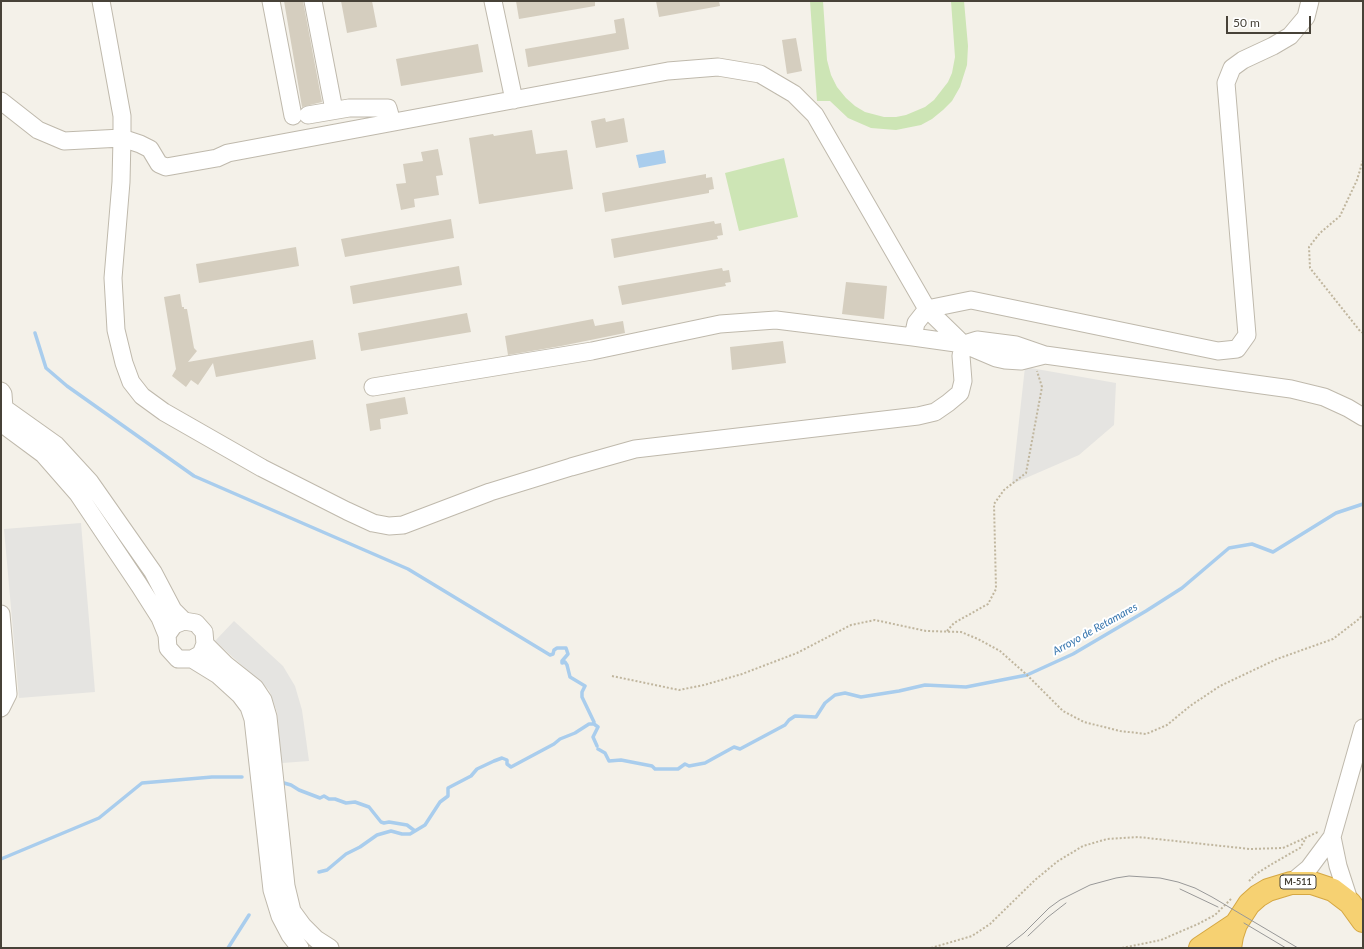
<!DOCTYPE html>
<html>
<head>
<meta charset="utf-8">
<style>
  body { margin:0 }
  #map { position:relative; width:1364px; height:949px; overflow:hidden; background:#f4f1e9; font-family:Lato,sans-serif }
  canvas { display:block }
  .frame { position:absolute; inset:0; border:2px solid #474238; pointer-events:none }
  .scale { position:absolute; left:1226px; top:16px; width:85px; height:18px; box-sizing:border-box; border:2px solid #474238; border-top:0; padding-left:5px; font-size:12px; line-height:14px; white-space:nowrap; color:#474238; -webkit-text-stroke:3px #fff; paint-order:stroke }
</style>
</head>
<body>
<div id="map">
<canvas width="1364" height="949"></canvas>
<div class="frame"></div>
<div class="scale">50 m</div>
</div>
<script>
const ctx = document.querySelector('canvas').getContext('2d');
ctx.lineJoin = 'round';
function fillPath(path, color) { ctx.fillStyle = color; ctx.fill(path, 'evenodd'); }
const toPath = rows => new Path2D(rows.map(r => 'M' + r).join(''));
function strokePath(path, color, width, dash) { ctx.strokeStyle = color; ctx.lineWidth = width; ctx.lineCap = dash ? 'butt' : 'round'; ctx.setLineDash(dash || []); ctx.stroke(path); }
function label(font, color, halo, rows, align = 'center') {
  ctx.font = font + ' Lato,sans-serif'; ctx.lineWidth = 4; ctx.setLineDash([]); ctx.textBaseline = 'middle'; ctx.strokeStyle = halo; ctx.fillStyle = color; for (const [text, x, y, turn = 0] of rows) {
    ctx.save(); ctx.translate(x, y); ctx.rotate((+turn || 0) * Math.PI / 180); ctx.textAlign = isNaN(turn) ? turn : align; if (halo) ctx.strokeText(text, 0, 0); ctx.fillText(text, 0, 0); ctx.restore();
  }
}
fillPath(toPath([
  [810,1,823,1,827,60,831,75,837,87,846,98,855,106,865,112,884,117,896,117,906,115,925,107,934,100,948,82,952,73,955,57,951,1,964,1,968,46,967,65,960,87,952,101,943,110,932,119,921,125,896,130,871,128,848,118,830,101,817,101],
  [784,158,798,217,739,231,725,173]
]), '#cde5b5');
fillPath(toPath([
  [1025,367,1116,383,1114,425,1079,455,1012,484],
  [81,523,95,692,19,698,4,529],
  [234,621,283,666,295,686,302,710,309,761,282,763,277,712,269,690,215,641]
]), '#e5e4e1');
fillPath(toPath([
  [664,150,666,163,639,168,636,155]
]), '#a9cded');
strokePath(toPath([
  [35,333,46,368,67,386,194,476,408,569,550,655,553,654,554,650,557,648,566,648,568,654,562,661,562,663,565,662,567,665,570,677,585,686,582,692,582,697,594,722],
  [598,749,605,753,609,761,621,760,652,766,655,769,678,769,685,764,689,766,705,763,734,747,740,749,785,725,789,720,795,716,816,717,825,703,835,695,845,693,861,697,899,691,925,685,966,687,1027,675,1073,654,1146,611,1182,588,1229,548,1252,544,1273,552,1336,513,1363,504],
  [284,783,291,785,299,790,320,798,324,796,329,799,335,799,346,803,355,802,369,807,381,822,384,823,389,822,407,825,415,831],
  [1,859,99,818,142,783,212,777,242,777],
  [319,872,327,870,346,854,360,847,377,835,391,831,402,834,410,834,425,825,440,802,448,796,448,788,471,776,477,769,494,761,502,758,507,760,507,764,511,767,554,744,560,739,575,733,589,724,594,724,598,727,593,737,597,746],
  [228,948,249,915]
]), '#a9cded', 3.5);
fillPath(toPath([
  [284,1,303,1,322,102,302,107],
  [341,1,372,1,377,27,347,33],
  [516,1,595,1,595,6,519,19],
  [656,1,719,1,720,6,659,17],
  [624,18,629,49,528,67,525,49,616,33,614,20],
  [796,38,802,71,787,74,782,40],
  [478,44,483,72,401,86,396,59],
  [605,118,606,122,624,118,628,142,596,148,591,121],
  [532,130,536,154,567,150,573,189,479,204,469,138,493,134,494,136],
  [438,149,443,175,436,176,439,195,414,199,415,207,401,210,396,184,406,183,403,164,423,161,421,152],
  [706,174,706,178,712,177,714,189,709,190,709,193,605,212,602,193],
  [451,219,454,238,345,257,341,239],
  [714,221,715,224,721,223,723,235,717,236,718,239,614,258,611,239],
  [296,247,299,266,199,283,196,264],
  [459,266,462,285,353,304,350,286],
  [722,268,723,271,729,270,731,282,725,283,726,286,622,305,618,286],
  [846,282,887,286,884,319,842,314],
  [180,294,182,307,184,307,184,309,187,309,194,348,197,351,188,362,313,340,316,359,216,377,213,363,198,385,191,380,186,387,172,376,176,369,164,297],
  [467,313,471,332,361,351,358,333],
  [593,319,595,326,623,321,625,333,561,346,508,355,505,336],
  [783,341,786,363,732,370,730,347],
  [405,397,408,414,380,419,381,429,370,431,366,404]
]), '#d5cebf');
const minor = toPath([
  [271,1,293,116],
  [313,1,334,110],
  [493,1,514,100],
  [1,101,38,130,64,141,122,138,140,144,150,149,159,164,166,167,217,158,228,153,668,71,718,67,760,74,794,94,815,115,927,309,963,344,961,356,963,381,960,393,948,403,935,412,918,416,635,449,571,467,490,492,403,525,389,526,373,523,347,511,262,468,164,412,142,396,131,382,124,363,116,330,113,278,121,182,122,138,122,116,101,1],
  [308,115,349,108,388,108,392,122],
  [913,337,916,323,927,309,971,300,1218,351,1237,349,1247,335,1226,83,1232,68,1243,60,1273,46,1290,36,1306,17,1310,1],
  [964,344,977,340,1016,345,1045,355,1291,389,1324,397,1348,408,1363,417],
  [373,387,592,351,720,324,776,320,913,337,963,344,996,358,1005,360,1021,361,1045,355],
  [1,391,3,394,4,408,1,413],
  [4,408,56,445,90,482,153,572,173,610,184,621],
  [1,423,43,454,78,494,139,585,160,618,167,635],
  [1,614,8,694,1,708],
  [205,644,201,654,192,659,178,659,168,648,167,635,174,625,184,621,196,623,204,632,205,644,226,665,255,688,263,700,268,717,286,886,292,911,303,926,316,939,330,948],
  [192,659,218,675,240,695,249,707,253,719,272,890,280,916,290,935,300,948],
  [1291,883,1309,868,1332,837],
  [1350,903,1338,866,1332,837,1363,728]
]);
const highway = toPath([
  [1200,948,1236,924],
  [1230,948,1232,936,1236,924,1249,904,1258,896,1268,890,1291,883,1312,883,1333,890,1350,903,1363,921]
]);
strokePath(minor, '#bfb9ac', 19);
strokePath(highway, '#d5a742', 24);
strokePath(toPath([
  [1363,160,1357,180,1340,216,1320,233,1309,247,1310,268,1360,331,1363,333],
  [947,631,954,623,988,604,996,589,994,504,1004,490,1026,473,1042,387,1037,371],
  [612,676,679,690,704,685,742,674,797,653,851,625,875,620,926,631,961,632,978,639,1000,651,1027,675,1063,711,1084,722,1120,731,1146,734,1167,725,1190,706,1220,686,1277,659,1333,639,1359,619,1363,614],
  [1249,881,1256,874,1272,864,1300,848,1306,838],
  [931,948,972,936,990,924,1035,880,1058,861,1083,846,1107,839,1138,837,1250,849,1283,848,1318,832],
  [1122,948,1161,940,1198,924,1215,915,1232,898]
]), '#c0b69e', 2, [2, 2]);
strokePath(minor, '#fff', 17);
strokePath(highway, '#f6d172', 22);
strokePath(toPath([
  [1180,889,1218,907],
  [1244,923,1286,948],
  [1028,936,1048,917,1066,903],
  [1005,948,1024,933,1049,908,1060,900,1090,885,1116,878,1129,876,1160,878,1178,882,1195,888,1212,897,1298,948]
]), '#989898', 1);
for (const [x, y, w] of [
  [1298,882,36]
]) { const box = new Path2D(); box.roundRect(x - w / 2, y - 7, w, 14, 3); ctx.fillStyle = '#fff'; ctx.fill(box); strokePath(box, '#474238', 1); }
label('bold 9px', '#474238', null, [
  ["M-511",1298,882]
]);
label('italic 11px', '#3675ae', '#fff', [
  ["Arroyo de Retamares",1095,629,-29]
]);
</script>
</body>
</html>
